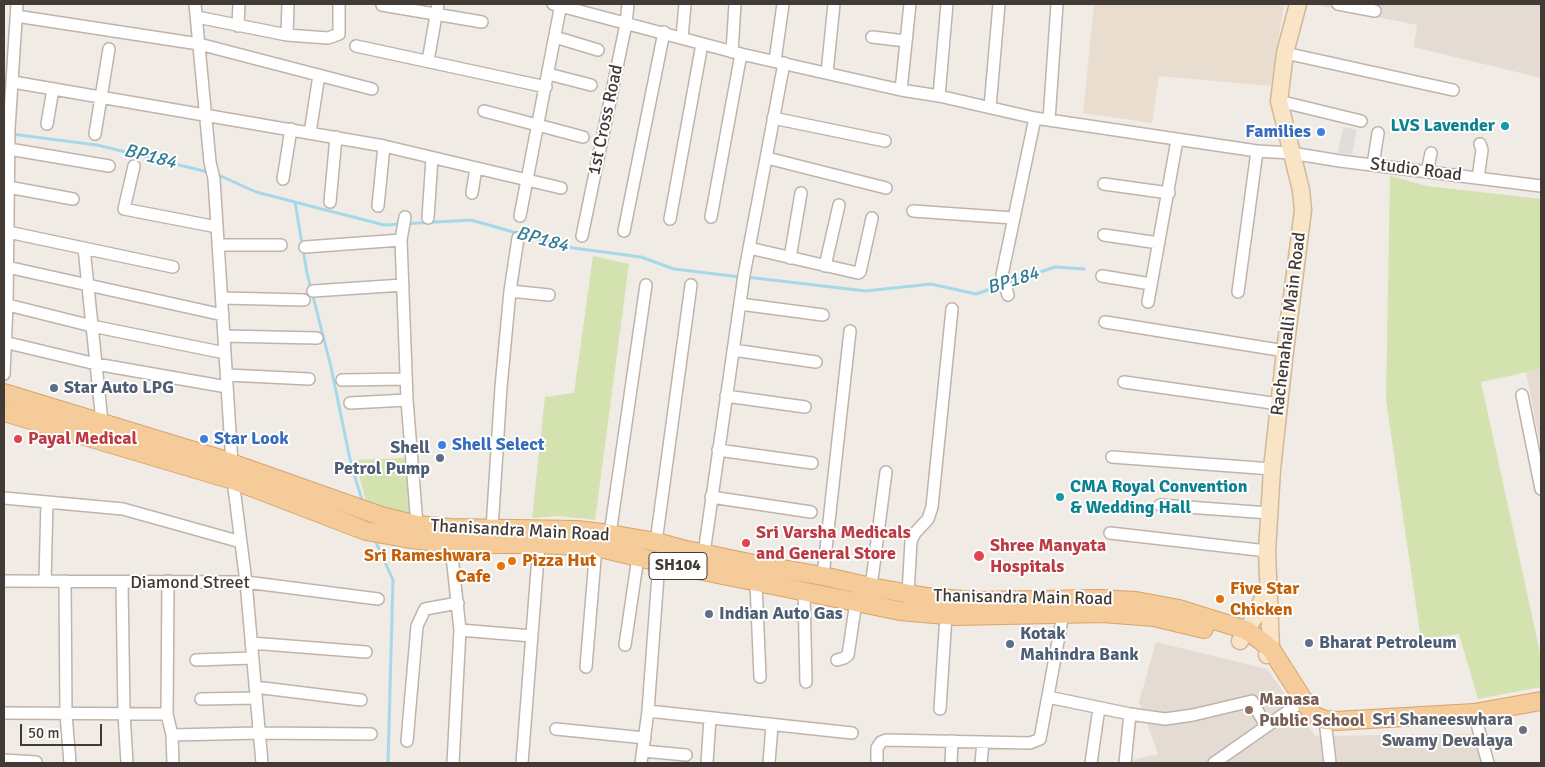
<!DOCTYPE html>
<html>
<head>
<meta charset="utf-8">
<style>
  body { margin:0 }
  #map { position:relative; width:1545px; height:767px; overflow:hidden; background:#f1ebe5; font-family:Signika,sans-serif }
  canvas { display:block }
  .frame { position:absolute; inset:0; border:5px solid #423b35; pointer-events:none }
  .scale { position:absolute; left:20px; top:724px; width:82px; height:22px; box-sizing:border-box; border:2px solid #423b35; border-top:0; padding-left:6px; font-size:15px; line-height:18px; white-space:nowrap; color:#423b35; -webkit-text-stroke:4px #fff; paint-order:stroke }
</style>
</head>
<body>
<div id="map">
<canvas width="1545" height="767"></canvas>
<div class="frame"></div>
<div class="scale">50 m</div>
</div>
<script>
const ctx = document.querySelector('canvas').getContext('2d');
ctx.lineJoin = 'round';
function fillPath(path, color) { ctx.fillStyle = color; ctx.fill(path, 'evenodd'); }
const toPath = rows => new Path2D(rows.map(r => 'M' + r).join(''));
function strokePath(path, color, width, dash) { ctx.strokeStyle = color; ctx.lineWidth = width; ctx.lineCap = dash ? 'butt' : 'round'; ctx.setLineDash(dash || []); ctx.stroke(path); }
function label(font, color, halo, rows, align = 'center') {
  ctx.font = font + ' Signika,sans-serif'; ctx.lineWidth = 4; ctx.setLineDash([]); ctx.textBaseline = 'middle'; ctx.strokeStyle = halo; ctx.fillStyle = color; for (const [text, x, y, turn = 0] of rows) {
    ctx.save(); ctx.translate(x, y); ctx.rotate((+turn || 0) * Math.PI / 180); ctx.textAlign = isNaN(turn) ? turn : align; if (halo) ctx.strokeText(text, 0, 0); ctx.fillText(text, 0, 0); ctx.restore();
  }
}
fillPath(toPath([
  [1312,4,1541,4,1541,78,1414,47,1417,25],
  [1541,369,1541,450,1526,372],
  [1156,642,1267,669,1315,736,1472,734,1483,763,1119,763,1158,754,1139,702]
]), '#e4dcd3');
fillPath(toPath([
  [1094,4,1284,4,1271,86,1159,76,1152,123,1083,113]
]), '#e9ddd0');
fillPath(toPath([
  [1390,176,1427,186,1541,199,1541,369,1481,382,1541,657,1541,687,1478,699,1459,634,1421,639,1386,400],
  [593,256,629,264,595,520,559,516,532,518,545,397,574,393],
  [405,458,410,515,366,502,355,460]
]), '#d4e2b0');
fillPath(toPath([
  [1343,127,1357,130,1352,154,1338,153]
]), '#dfdcda');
strokePath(toPath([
  [11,134,97,145,208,172],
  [214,173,256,192,384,225,471,220,566,247,641,257,674,269,740,277],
  [295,202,307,273,331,367,351,464,363,503],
  [746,277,866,291,931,284,976,294,1002,285],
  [1008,283,1055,267,1084,269],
  [374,538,393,580,388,763]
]), '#a5d9e9', 3);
const street = toPath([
  [195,4,210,162,214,179,233,480,246,582,262,763],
  [553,4,741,54,901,90,939,96,1035,118,1257,151,1291,153,1340,161,1541,186],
  [1338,4,1375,11],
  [382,5,482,22],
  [16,16,199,44,372,89],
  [197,17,287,35,328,38,339,34,339,4],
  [238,26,239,4],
  [287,35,288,4],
  [555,37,598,50],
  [872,37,906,41],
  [682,38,685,4],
  [356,46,546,87],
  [732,52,735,4],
  [1285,53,1453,90],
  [428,61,438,4],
  [775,61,783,4],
  [827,73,834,4],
  [548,74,591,85],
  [13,82,384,146,561,188],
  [901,90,910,4],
  [939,96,947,4],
  [1279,101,1361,121],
  [990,107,999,4],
  [484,111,583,137],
  [773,118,885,141],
  [1049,120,1057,4],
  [47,124,53,89],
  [310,133,319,75],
  [95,134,109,49],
  [9,149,109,166],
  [767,158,886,188],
  [1373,165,1378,133],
  [134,166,124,209,217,227],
  [1427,172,1431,153],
  [1478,178,1482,150,1480,144],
  [283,179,291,129],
  [1104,184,1169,193],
  [8,187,73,199],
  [472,193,476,168],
  [330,202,336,137],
  [378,206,384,146],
  [913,211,1013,218],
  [520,216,561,4],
  [405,217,401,240,407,400,417,525],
  [711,217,741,54],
  [428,218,432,158],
  [670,219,702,44],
  [624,231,664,32],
  [8,232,173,267],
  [1104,235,1159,243],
  [582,236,626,24,628,4],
  [218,245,281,245],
  [305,247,401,240],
  [84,248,102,422],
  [749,248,858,273,860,272,872,218],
  [790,258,801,193],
  [825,266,839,205],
  [7,267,223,315],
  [1102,276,1151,284],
  [313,291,403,285],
  [510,291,549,295],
  [1238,292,1257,151],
  [1008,295,1002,275,1035,118],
  [222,298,304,300],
  [1148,302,1177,140],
  [4,304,92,326,225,353],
  [740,304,823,315],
  [1105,322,1285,351],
  [224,336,317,338],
  [4,342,96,364,227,387],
  [733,350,816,362],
  [4,374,7,305,9,129,17,4],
  [227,375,309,379],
  [342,380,406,379],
  [1124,382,1279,404],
  [1522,395,1541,489],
  [726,396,805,407],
  [350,403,407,400],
  [718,450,812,463],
  [1112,457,1272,469],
  [711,497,811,512],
  [4,498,123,509,241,542],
  [1160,505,1269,513],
  [492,529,501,387,510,291,518,238],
  [1110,533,1267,551],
  [610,534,646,285],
  [450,537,460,630,453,763],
  [656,542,691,285],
  [704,553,744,275,784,63],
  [823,576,850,331],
  [4,581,246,582,378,599],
  [45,581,47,502],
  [65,581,66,714,70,763],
  [168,581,167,714,172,735,173,763],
  [122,582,124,714,127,763],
  [756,583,760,677],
  [871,587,886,472],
  [804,592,806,682],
  [908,594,911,541,915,533,928,519,932,507,952,309],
  [460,630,532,636],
  [251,643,366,652],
  [625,645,638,557],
  [196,660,253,658],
  [837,660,844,658,848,655,856,602],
  [586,667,596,547],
  [255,687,361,700],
  [1048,697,1130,714,1165,719,1193,715,1252,701,1266,726],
  [201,699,256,698],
  [940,709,946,615],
  [648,711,852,733],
  [4,713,167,714],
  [1474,713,1488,763],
  [1325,720,1330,763],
  [556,729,645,738],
  [172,735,259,733,371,734],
  [407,741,417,626,425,609,458,603],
  [643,751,686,755],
  [4,760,36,762],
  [522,763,539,544],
  [641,763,648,711,659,562],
  [707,763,710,718],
  [769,763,772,725],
  [877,763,877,748,881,742,886,740,1030,743,1040,739,1064,609],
  [951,763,952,741],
  [981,763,983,742],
  [1091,763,1099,708],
  [1125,763,1130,714],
  [1214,763,1304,700]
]);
const secondary = toPath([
  [1240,641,1257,613,1265,592],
  [1267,655,1271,649,1267,551,1272,469,1285,351,1303,210,1301,190,1279,101,1285,53,1298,4]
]);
const primary = toPath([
  [4,393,214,457,381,516,417,525,450,528,577,530,610,534,656,542,682,549,759,565,823,576,871,587,927,597,975,601,1099,599,1136,601,1179,609,1246,630,1260,640,1271,649,1313,715,1325,720,1336,721,1474,713,1541,701],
  [4,412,233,480,366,531,405,538,450,544,539,544,596,547,659,562,900,611,957,616,1102,613,1154,617,1204,629]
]);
strokePath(street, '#beb4ab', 14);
strokePath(secondary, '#d0b89a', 19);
strokePath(primary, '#d8a46b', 20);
strokePath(street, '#fff', 11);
strokePath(secondary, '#f9e4c6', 16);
strokePath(primary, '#f5cb99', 18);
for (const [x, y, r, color] of [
  [1505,126,5,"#0f9aa8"],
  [1321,132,5,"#3f7fe0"],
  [54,388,5,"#5c6f8a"],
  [18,439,5,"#e0444e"],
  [204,439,5,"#3f7fe0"],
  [442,445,5,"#3f7fe0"],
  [440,458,5,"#5c6f8a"],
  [1060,497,5,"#0f9aa8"],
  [746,543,5,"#e0444e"],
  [979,556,6,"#e0444e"],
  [512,561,5,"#e8710a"],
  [501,566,5,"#e8710a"],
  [1220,599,5,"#e8710a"],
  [709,614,5,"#5c6f8a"],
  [1309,643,5,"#5c6f8a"],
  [1010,644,5,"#5c6f8a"],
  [1249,710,5,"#8d6e63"],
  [1523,730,5,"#6b7280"]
]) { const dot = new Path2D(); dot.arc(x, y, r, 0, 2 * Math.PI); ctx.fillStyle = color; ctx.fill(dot); strokePath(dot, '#fff', 2); }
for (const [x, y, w] of [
  [678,566,58]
]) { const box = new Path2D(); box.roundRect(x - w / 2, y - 13.5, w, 27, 4); ctx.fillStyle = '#fff'; ctx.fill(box); strokePath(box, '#423b35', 1); }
label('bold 16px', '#423b35', null, [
  ["SH104",678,566]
]);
label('18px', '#423b35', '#fff', [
  ["1st Cross Road",606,120,-78],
  ["Studio Road",1416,170,7],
  ["Rachenahalli Main Road",1289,324,-83],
  ["Thanisandra Main Road",520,531,3],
  ["Diamond Street",190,583],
  ["Thanisandra Main Road",1023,598,1]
]);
label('bold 18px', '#0d838f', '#fff', [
  ["LVS Lavender",1495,126],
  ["CMA Royal Convention",1070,487,"left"],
  ["& Wedding Hall",1070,508,"left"]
], 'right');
label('bold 18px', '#366cbe', '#fff', [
  ["Families",1311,132,"right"],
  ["Star Look",214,439],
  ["Shell Select",452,445]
], 'left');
label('bold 18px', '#4e5e75', '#fff', [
  ["Star Auto LPG",64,388],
  ["Shell",430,448,"right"],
  ["Petrol Pump",430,469,"right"],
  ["Indian Auto Gas",719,614],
  ["Kotak",1020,634],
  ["Mahindra Bank",1020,655],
  ["Bharat Petroleum",1319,643]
], 'left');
label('bold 18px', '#be3a42', '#fff', [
  ["Payal Medical",28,439],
  ["Sri Varsha Medicals",756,533],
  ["and General Store",756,554],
  ["Shree Manyata",990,546],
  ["Hospitals",990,567]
], 'left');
label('bold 18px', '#c56008', '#fff', [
  ["Sri Rameshwara",491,556,"right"],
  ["Cafe",491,577,"right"],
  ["Pizza Hut",522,561],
  ["Five Star",1230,589],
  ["Chicken",1230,610]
], 'left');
label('bold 18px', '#785e54', '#fff', [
  ["Manasa",1259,700],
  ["Public School",1259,721]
], 'left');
label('bold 18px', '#5b616d', '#fff', [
  ["Sri Shaneeswhara",1513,720],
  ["Swamy Devalaya",1513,741]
], 'right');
label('italic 19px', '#347e95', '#fff', [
  ["BP184",150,157,14],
  ["BP184",542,240,15],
  ["BP184",1013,281,-18]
]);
</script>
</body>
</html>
